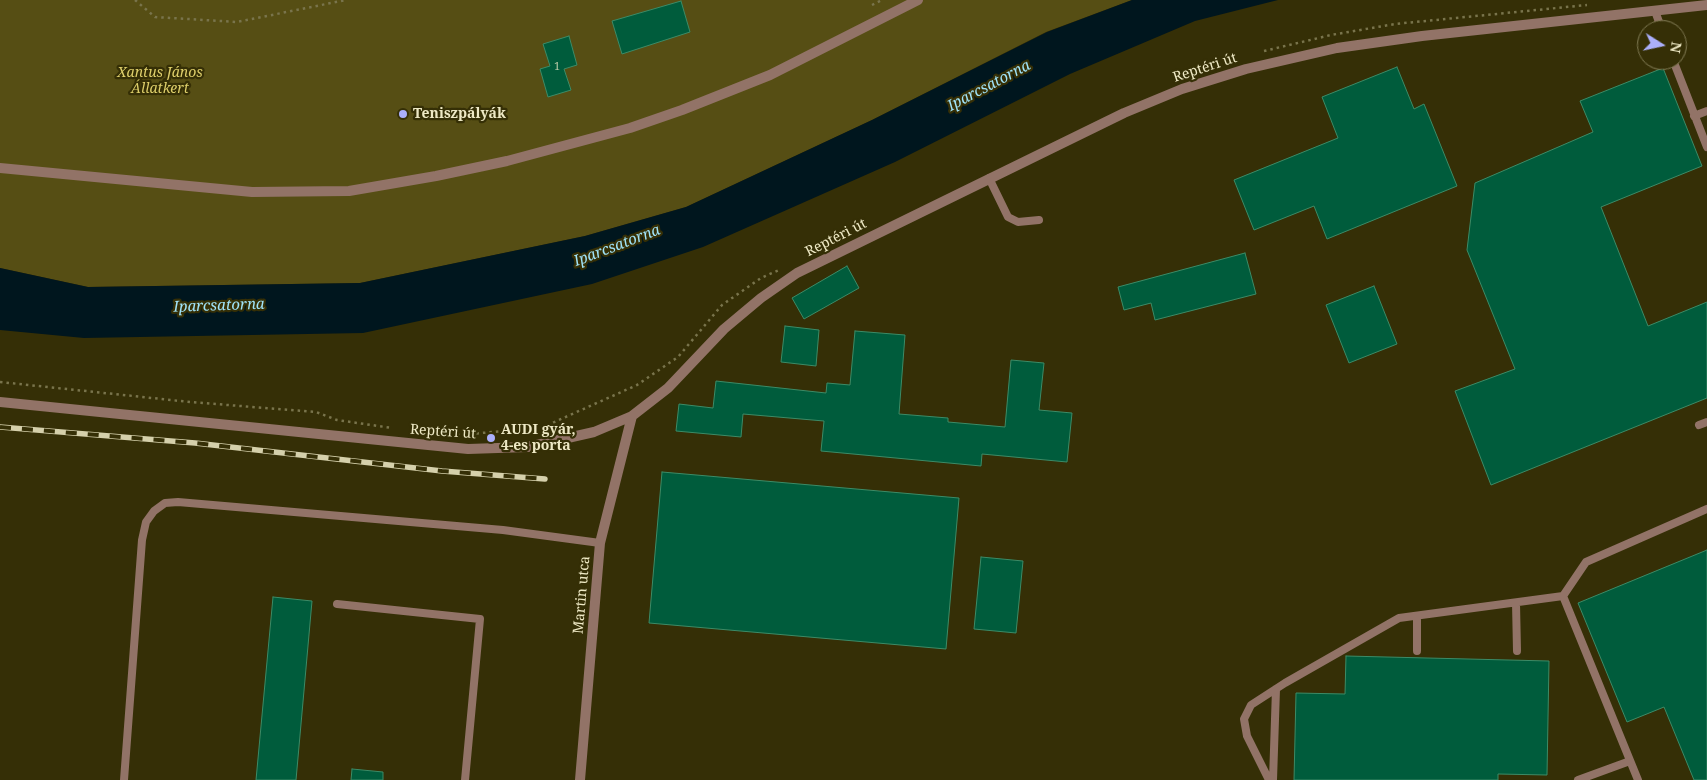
<!DOCTYPE html>
<html>
<head>
<meta charset="utf-8">
<style>
  body { margin:0 }
  #map { position:relative; width:1707px; height:780px; overflow:hidden; background:#352f06; font-family:"Noto Serif",serif }
  canvas { display:block }
  .north { position:absolute; left:1637px; top:20px; width:50px; height:50px; box-sizing:border-box; background:#352f06; border:1px solid #7f7952; border-radius:50%; rotate:100deg; font-size:14px; font-weight:700; line-height:20px; text-align:center; color:#eee9c5 }
  .north::after { content:''; display:block; margin:auto; width:18px; height:22px; background:#abaffb; clip-path:polygon(50% 0,100% 100%,50% 72%,0 100%) }
</style>
</head>
<body>
<div id="map">
<canvas width="1707" height="780"></canvas>
<div class="north">N</div>
</div>
<script>
const ctx = document.querySelector('canvas').getContext('2d');
ctx.lineJoin = 'round';
function fillPath(path, color) { ctx.fillStyle = color; ctx.fill(path, 'evenodd'); }
const toPath = rows => new Path2D(rows.map(r => 'M' + r).join(''));
function strokePath(path, color, width, dash) { ctx.strokeStyle = color; ctx.lineWidth = width; ctx.lineCap = dash ? 'butt' : 'round'; ctx.setLineDash(dash || []); ctx.stroke(path); }
function label(font, color, halo, rows, align = 'center') {
  ctx.font = font + ' "Noto Serif",serif'; ctx.lineWidth = 4.5; ctx.setLineDash([]); ctx.textBaseline = 'middle'; ctx.strokeStyle = halo; ctx.fillStyle = color; for (const [text, x, y, turn = 0] of rows) {
    ctx.save(); ctx.translate(x, y); ctx.rotate((+turn || 0) * Math.PI / 180); ctx.textAlign = isNaN(turn) ? turn : align; if (halo) ctx.strokeText(text, 0, 0); ctx.fillText(text, 0, 0); ctx.restore();
  }
}
fillPath(toPath([
  [0,0,1132,0,1046,32,872,120,686,207,585,236,360,283,88,287,0,268]
]), '#564e14');
fillPath(toPath([
  [1132,0,1278,0,1195,21,1070,74,895,162,703,247,592,284,363,333,84,338,0,330,0,268,88,287,360,283,585,236,686,207,872,120,1047,32]
]), '#00161e');
const building = toPath([
  [681,1,690,32,622,54,612,21,681,1],
  [569,36,577,65,564,69,571,90,548,97,540,69,550,66,543,44,569,36],
  [1397,67,1414,109,1424,104,1457,186,1327,239,1314,206,1254,230,1234,180,1338,138,1322,97,1397,67],
  [1663,68,1702,166,1601,207,1648,326,1707,302,1707,398,1491,485,1455,391,1515,369,1467,250,1475,183,1593,132,1580,101,1663,68],
  [1245,253,1256,294,1155,320,1151,303,1124,310,1118,287,1245,253],
  [847,266,859,288,804,319,792,298,847,266],
  [1374,286,1397,344,1349,363,1326,305,1374,286],
  [785,326,819,330,816,366,781,362,785,326],
  [855,331,905,335,899,414,948,418,948,422,1005,427,1011,360,1044,363,1039,410,1072,413,1067,462,982,454,981,466,821,451,824,421,743,414,741,437,676,431,679,404,713,408,716,381,826,393,827,383,850,385,855,331],
  [662,472,959,498,946,649,649,623,662,472],
  [1707,550,1707,780,1694,780,1664,707,1627,722,1578,603,1707,550],
  [981,557,1023,561,1016,633,974,629,981,557],
  [273,597,312,601,296,780,256,780,273,597],
  [1346,656,1549,661,1547,775,1498,774,1498,780,1294,780,1296,693,1345,694,1346,656],
  [352,769,383,772,383,780,351,780,352,769]
]);
fillPath(building, '#005c3c');
strokePath(building, '#3c8b67', 1);
strokePath(toPath([
  [135,0,155,17,237,22,346,0],
  [872,5,882,0],
  [1264,51,1331,35,1395,24,1587,5],
  [0,382,190,402,316,412,337,420,392,428],
  [457,435,541,428,637,385,678,357,722,305,761,278,779,270]
]), '#79744c', 2.5, [2.5, 4]);
strokePath(toPath([
  [1655,11,1662,30],
  [1673,60,1707,147],
  [1694,116,1707,111],
  [989,178,1008,217,1018,222,1039,220],
  [1699,425,1707,422],
  [1516,603,1517,651],
  [337,604,480,619,465,780],
  [1417,651,1417,616],
  [124,780,142,540,146,522,154,511,165,503,178,502,503,530,600,543],
  [1269,780,1247,736,1244,719,1251,705,1285,683,1399,618,1563,596],
  [1273,780,1276,689],
  [1578,780,1630,761],
  [1638,780,1563,596,1586,562,1707,509]
]), '#927367', 8);
strokePath(toPath([
  [0,168,252,192,349,191,436,176,507,161,630,128,682,110,770,75,918,0],
  [0,402,468,449,528,447,594,432,632,416,668,388,724,329,761,298,797,273,1124,113,1182,89,1246,69,1337,48,1422,36,1707,5],
  [580,780,600,543,632,416]
]), '#927367', 10);
const rail = toPath([
  [0,427,195,443,442,471,545,479]
]);
strokePath(rail, '#d5d0ab', 5.5);
strokePath(rail, '#352f06', 4, [11]);
for (const [x, y, r, color] of [
  [403,114,5,"#abaffb"],
  [491,438,5,"#abaffb"]
]) { const dot = new Path2D(); dot.arc(x, y, r, 0, 2 * Math.PI); ctx.fillStyle = color; ctx.fill(dot); strokePath(dot, '#352f06', 2); }
label('11px', '#b2c6a3', null, [
  ["1",557,67]
]);
label('14px', '#eee9c5', '#352f06', [
  ["Reptéri út",1205,68,-18],
  ["Reptéri út",836,238,-27],
  ["Reptéri út",443,432,4],
  ["Martin utca",582,595,-85]
]);
label('italic 14px', '#ddce6a', '#352f06', [
  ["Xantus János",160,73],
  ["Állatkert",160,89]
]);
label('bold 14px', '#eee9c5', '#352f06', [
  ["Teniszpályák",413,114],
  ["AUDI gyár,",501,430],
  ["4-es porta",501,446]
], 'left');
label('italic 15px', '#a0e3f9', '#352f06', [
  ["Iparcsatorna",989,86,-28],
  ["Iparcsatorna",617,246,-21],
  ["Iparcsatorna",219,306,-2]
]);
</script>
</body>
</html>
